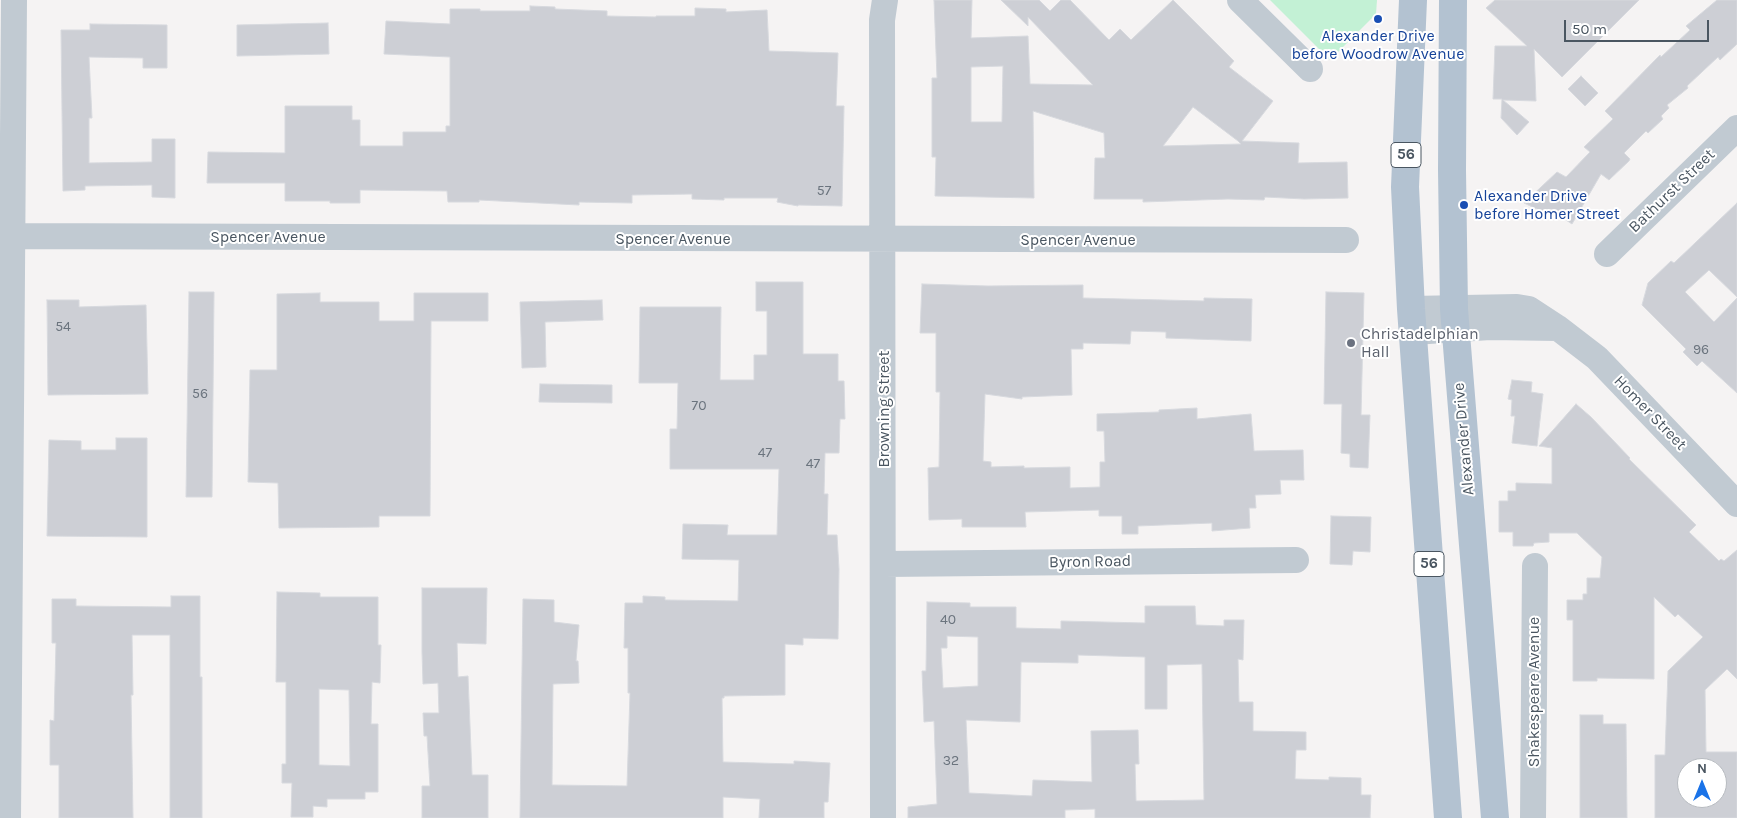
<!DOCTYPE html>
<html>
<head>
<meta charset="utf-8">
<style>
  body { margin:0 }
  #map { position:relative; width:1737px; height:818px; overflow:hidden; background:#f5f3f3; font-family:Karla,sans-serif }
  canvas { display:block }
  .north { position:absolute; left:1677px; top:758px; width:50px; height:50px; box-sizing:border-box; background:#fff; border:1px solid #b7bbc0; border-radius:50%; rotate:0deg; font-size:14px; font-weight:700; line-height:20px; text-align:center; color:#4a5661 }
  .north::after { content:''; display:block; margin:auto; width:18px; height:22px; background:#1a73e8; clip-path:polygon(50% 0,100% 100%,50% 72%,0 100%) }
  .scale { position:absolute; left:1564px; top:20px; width:145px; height:22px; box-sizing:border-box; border:2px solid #4a5661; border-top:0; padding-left:6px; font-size:15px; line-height:18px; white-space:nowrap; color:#4a5661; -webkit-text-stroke:4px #fff; paint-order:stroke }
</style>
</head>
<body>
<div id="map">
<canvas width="1737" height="818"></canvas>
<div class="north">N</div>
<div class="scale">50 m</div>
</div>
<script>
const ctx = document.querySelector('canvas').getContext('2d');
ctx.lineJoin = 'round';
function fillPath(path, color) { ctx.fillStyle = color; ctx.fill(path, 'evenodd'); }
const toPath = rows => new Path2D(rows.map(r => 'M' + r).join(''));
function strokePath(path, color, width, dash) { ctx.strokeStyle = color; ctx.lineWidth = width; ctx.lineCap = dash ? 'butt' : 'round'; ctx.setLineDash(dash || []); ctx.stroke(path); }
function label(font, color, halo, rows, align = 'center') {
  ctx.font = font + ' Karla,sans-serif'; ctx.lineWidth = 4; ctx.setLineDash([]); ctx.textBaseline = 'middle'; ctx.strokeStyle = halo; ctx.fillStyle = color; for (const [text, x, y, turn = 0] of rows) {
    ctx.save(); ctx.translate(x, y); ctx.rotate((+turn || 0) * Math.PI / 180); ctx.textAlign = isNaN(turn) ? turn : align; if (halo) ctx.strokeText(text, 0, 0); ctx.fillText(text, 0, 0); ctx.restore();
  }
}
fillPath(toPath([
  [1270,0,1377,0,1376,14,1330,60]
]), '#c3f1d5');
const building = toPath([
  [934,0,972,0,971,38,1028,36,1030,84,1093,85,1028,17,1028,26,1001,0,1039,0,1050,11,1061,0,1070,0,1109,40,1120,29,1131,40,1173,0,1234,61,1229,67,1273,101,1242,141,1299,143,1298,163,1347,162,1348,198,1304,199,1265,197,1264,200,1228,199,1143,202,1143,199,1094,199,1095,158,1105,158,1104,133,1033,111,1034,198,935,196,936,157,932,157,932,78,937,78,934,0],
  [1003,66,1002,122,971,122,971,67,1003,66],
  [1193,107,1238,141,1241,144,1163,146,1193,107],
  [1495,0,1639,0,1562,77,1534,49,1536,101,1503,100,1529,122,1517,135,1501,118,1502,99,1493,99,1495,46,1527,46,1486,8,1495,0],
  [1717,0,1737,0,1737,44,1720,60,1718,57,1687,86,1688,88,1667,105,1669,108,1661,116,1663,119,1648,133,1646,131,1624,153,1630,159,1629,161,1609,180,1601,174,1572,224,1560,216,1558,219,1524,203,1557,172,1566,177,1590,152,1584,147,1613,119,1605,111,1660,55,1661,57,1690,30,1686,26,1717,0],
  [530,6,555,7,555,9,607,11,607,16,656,17,656,16,695,16,695,8,726,9,726,12,767,10,769,51,838,53,836,106,844,106,842,206,798,205,798,206,777,202,778,198,724,198,724,200,692,199,692,194,632,195,632,203,579,202,579,205,479,200,479,202,448,202,447,191,360,190,360,203,330,203,330,201,285,201,285,183,207,183,208,152,285,153,285,106,352,106,352,120,360,120,360,146,403,146,403,132,446,132,446,126,450,126,450,57,384,54,386,21,450,24,450,9,480,9,480,11,530,11,530,6],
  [328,23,329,54,237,56,237,25,328,23],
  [90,24,167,25,167,68,143,68,143,58,89,57,92,118,89,118,89,163,152,162,152,139,175,139,175,198,152,197,152,185,85,186,85,190,63,191,61,30,90,30,90,24],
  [1581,76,1598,93,1585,106,1568,89,1581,76],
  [1737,203,1737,297,1709,270,1685,292,1714,322,1737,298,1737,393,1702,361,1697,366,1683,352,1686,349,1642,305,1648,283,1671,261,1674,263,1737,203],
  [756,282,803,282,803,354,838,354,838,381,844,381,845,419,840,419,839,453,825,453,824,494,828,494,827,535,837,535,839,569,838,639,803,638,803,645,785,644,785,695,724,696,724,698,722,698,723,762,794,764,794,761,830,763,828,802,824,802,824,818,759,818,760,799,723,797,723,818,520,818,523,599,554,600,554,622,579,625,576,661,578,661,579,683,553,684,552,785,627,786,630,693,628,693,628,648,624,648,625,603,643,603,643,596,665,597,665,600,738,601,739,560,682,559,683,524,728,525,727,535,777,535,779,469,670,469,670,429,677,429,678,383,639,383,640,307,721,307,720,380,754,380,754,355,767,355,767,311,756,311,756,282],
  [922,284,988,286,1083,285,1083,298,1204,301,1204,298,1252,299,1251,341,1166,338,1166,332,1131,331,1130,344,1083,343,1083,349,1071,349,1072,395,1022,397,1022,399,985,394,983,461,991,462,991,467,1024,466,1024,468,1070,467,1070,488,1100,487,1100,462,1105,462,1104,431,1097,431,1097,414,1159,412,1159,410,1197,408,1197,419,1251,414,1254,451,1303,450,1304,480,1280,480,1281,494,1255,495,1256,508,1249,508,1250,528,1212,531,1212,523,1138,526,1138,534,1122,534,1122,516,1099,516,1099,510,1025,512,1026,527,962,527,962,519,929,520,928,468,939,467,940,392,936,392,936,333,920,333,922,284],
  [189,292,214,292,212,497,186,497,189,292],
  [1326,292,1364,293,1361,415,1370,415,1368,468,1350,467,1350,454,1341,453,1342,404,1324,404,1326,292],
  [320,293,320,302,379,302,379,321,414,321,414,293,488,293,488,321,431,321,430,516,379,516,379,527,279,528,278,483,248,482,250,370,277,370,277,294,320,293],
  [47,300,79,300,79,307,146,305,148,394,48,395,47,300],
  [602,300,603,320,545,322,546,367,522,368,520,302,602,300],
  [1512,380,1532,382,1531,392,1543,394,1537,446,1512,443,1515,416,1511,416,1512,400,1508,399,1512,380],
  [540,384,612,385,612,403,539,402,540,384],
  [1576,404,1591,417,1630,458,1629,459,1696,525,1689,532,1719,561,1721,559,1724,561,1737,550,1737,679,1727,669,1705,690,1706,752,1737,752,1737,818,1655,818,1655,755,1665,755,1668,671,1703,637,1678,614,1675,617,1654,597,1654,679,1597,678,1597,681,1573,681,1573,620,1567,620,1567,600,1583,600,1583,594,1587,594,1587,578,1600,578,1602,557,1577,533,1549,533,1549,542,1534,543,1533,546,1513,546,1513,532,1499,532,1499,501,1508,501,1508,491,1516,491,1516,483,1552,484,1552,448,1539,446,1576,404],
  [1687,768,1721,768,1721,798,1687,798,1687,768],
  [116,438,147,438,147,537,47,536,49,440,81,441,81,450,116,450,116,438],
  [1331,516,1371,517,1370,552,1353,551,1352,565,1330,564,1331,516],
  [422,588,487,588,486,644,457,643,458,677,468,676,472,775,488,775,488,818,422,818,422,786,430,786,427,736,424,736,423,713,439,713,438,683,423,684,422,652,422,588],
  [277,592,320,593,320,597,378,597,378,645,381,645,380,683,372,682,371,724,378,724,378,792,365,792,365,799,327,799,327,807,313,806,313,817,291,817,292,783,282,783,282,764,286,764,286,682,276,682,277,592],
  [319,689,349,690,350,766,319,765,319,689],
  [171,596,200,596,200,677,202,677,202,818,170,818,170,635,132,635,133,695,131,695,133,818,59,818,59,765,50,765,50,720,54,721,56,643,52,643,52,599,76,599,76,606,171,607,171,596],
  [927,602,970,603,970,607,1016,607,1016,628,1061,629,1061,621,1145,623,1145,606,1195,606,1196,625,1224,626,1224,620,1244,620,1243,660,1238,659,1239,702,1253,702,1253,731,1306,732,1306,750,1296,750,1295,779,1329,780,1329,777,1361,778,1361,795,1371,795,1370,818,1095,818,1095,809,1065,810,1065,818,908,818,908,807,937,804,934,721,924,722,922,671,926,671,927,602],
  [947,636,978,637,978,686,943,688,941,648,947,648,947,636],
  [1078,655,1145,657,1145,709,1167,709,1167,665,1202,664,1204,800,1136,801,1135,764,1139,764,1138,730,1091,731,1092,782,1033,780,1032,796,969,793,966,720,1020,722,1021,662,1078,663,1078,655],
  [1580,715,1603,715,1603,724,1626,724,1627,818,1580,818,1580,715]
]);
fillPath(building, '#cdcfd5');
strokePath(building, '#d7d9de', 1);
strokePath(toPath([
  [1240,0,1310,69],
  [0,236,1346,240],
  [1607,254,1737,128],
  [1411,309,1517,307,1529,309,1558,328,1597,358,1737,504],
  [1413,332,1490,327,1558,328],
  [884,564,1296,560],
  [8,818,14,0],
  [883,818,882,20,885,0],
  [1533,818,1535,566]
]), '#c1cad2', 26);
strokePath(toPath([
  [1413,0,1405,187,1411,309,1448,818],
  [1453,0,1452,170,1454,309,1495,818]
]), '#b3c2d1', 28);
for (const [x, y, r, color] of [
  [1378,19,5,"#1a4fb4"],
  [1464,205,5,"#1a4fb4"],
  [1351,343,5,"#6b7280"]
]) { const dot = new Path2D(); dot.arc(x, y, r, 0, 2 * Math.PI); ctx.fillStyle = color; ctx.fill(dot); strokePath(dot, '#fff', 2); }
label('14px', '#6b747e', null, [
  ["57",824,191],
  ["54",63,327],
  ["96",1701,350],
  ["56",200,394],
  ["70",699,406],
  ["47",765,453],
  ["47",813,464],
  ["40",948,620],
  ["32",951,761]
]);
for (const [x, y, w] of [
  [1406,155,30],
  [1429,564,30]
]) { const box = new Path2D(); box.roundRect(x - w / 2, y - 12.5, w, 25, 4); ctx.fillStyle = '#fff'; ctx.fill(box); strokePath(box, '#4a5661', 1); }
label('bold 15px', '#4a5661', null, [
  ["56",1406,155],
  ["56",1429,564]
]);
label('16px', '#164399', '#fff', [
  ["Alexander Drive",1378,36],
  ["before Woodrow Avenue",1378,54],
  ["Alexander Drive",1474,196,"left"],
  ["before Homer Street",1474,214,"left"]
]);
label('16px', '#4a5661', '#fff', [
  ["Bathurst Street",1672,191,-44],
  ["Spencer Avenue",268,237],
  ["Spencer Avenue",673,239],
  ["Spencer Avenue",1078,240],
  ["Browning Street",884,409,-90],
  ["Homer Street",1650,413,46],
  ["Alexander Drive",1464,439,-95],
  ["Byron Road",1090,562,-1],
  ["Shakespeare Avenue",1534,692,-90]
]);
label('16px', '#5b616d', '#fff', [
  ["Christadelphian",1361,334],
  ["Hall",1361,352]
], 'left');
</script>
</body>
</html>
